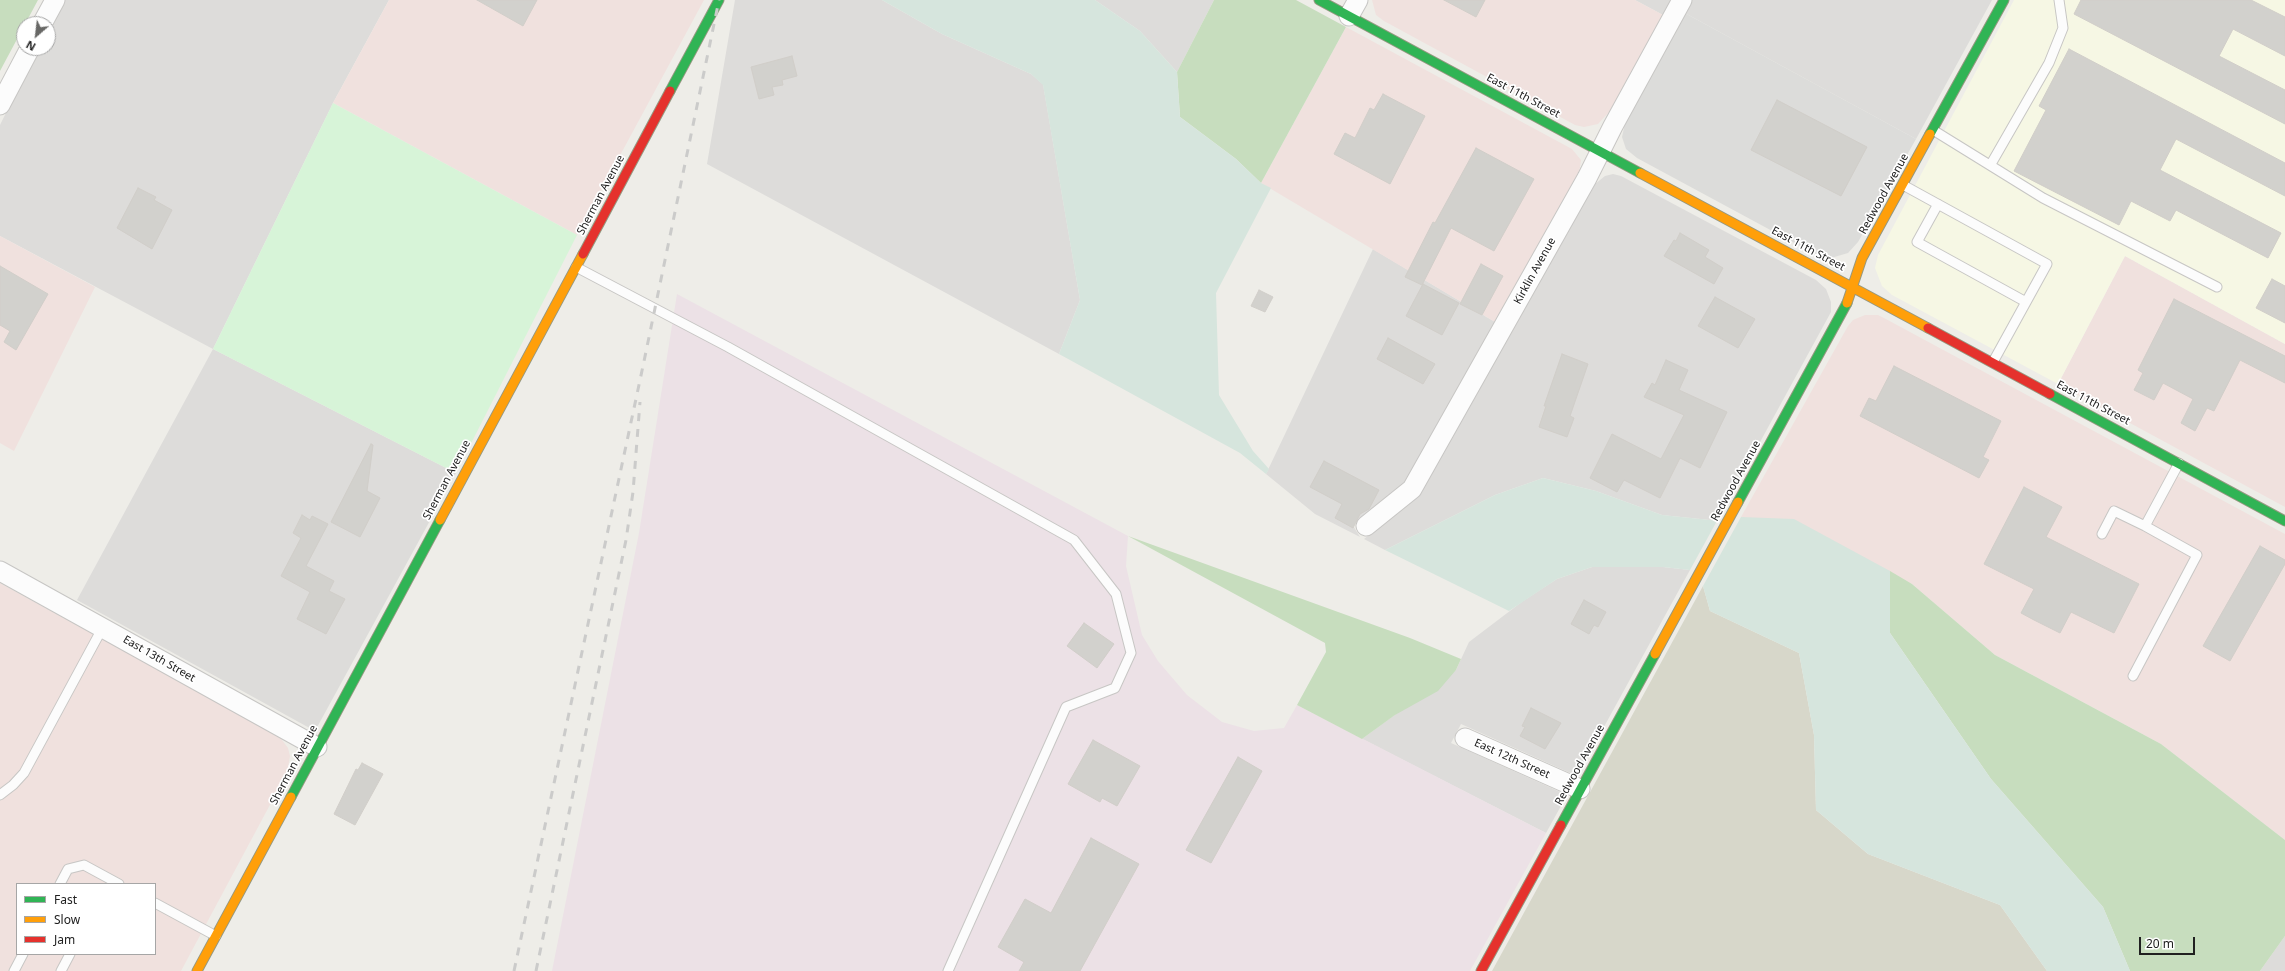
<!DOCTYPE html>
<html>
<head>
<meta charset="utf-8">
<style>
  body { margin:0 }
  #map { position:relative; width:2285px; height:971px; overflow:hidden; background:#eeede8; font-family:"Noto Sans",sans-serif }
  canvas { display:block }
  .legend { position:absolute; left:16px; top:883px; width:140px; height:72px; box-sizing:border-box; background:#fff; border:1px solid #a6a6a6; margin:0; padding:5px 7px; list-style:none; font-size:12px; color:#202020 }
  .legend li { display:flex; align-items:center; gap:8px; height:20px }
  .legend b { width:20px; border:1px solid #a6a6a6 }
  .north { position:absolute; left:16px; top:16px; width:40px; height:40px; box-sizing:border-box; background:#fff; border:1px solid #a6a6a6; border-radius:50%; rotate:208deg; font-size:11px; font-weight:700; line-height:16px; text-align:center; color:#202020 }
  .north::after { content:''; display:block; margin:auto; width:14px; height:18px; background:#686866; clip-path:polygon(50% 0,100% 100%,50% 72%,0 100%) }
  .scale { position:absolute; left:2139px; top:937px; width:56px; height:18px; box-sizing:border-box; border:2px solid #202020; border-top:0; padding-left:5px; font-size:12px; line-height:14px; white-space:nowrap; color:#202020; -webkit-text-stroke:3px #fff; paint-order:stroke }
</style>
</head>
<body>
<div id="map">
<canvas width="2285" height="971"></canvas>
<ul class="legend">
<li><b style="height:5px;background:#30b455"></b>Fast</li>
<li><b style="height:5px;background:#ff9f0a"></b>Slow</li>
<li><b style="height:5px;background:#e5322d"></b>Jam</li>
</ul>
<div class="north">N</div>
<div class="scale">20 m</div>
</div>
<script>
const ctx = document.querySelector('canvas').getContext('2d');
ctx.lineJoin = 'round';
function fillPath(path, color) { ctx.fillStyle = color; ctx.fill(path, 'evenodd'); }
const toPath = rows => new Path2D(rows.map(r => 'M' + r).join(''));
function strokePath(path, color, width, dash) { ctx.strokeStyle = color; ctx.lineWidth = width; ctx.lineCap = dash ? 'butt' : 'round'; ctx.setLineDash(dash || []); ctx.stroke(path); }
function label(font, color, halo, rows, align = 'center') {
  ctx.font = font + ' "Noto Sans",sans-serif'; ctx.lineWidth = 3.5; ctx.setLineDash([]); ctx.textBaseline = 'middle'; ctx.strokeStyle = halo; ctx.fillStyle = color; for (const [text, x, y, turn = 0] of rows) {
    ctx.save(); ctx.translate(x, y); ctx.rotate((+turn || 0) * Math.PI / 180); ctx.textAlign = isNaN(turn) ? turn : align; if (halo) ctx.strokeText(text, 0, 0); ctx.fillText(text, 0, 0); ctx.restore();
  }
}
fillPath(toPath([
  [62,0,389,0,333,103,213,349,456,473,315,731,77,600,213,349,0,236,0,125,38,48,48,48,48,28],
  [735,0,882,0,942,34,1031,74,1043,84,1080,300,1059,354,707,164],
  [1095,0,1214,0,1177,72,1140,31],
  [1635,0,1671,0,1663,15],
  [1690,0,1992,0,1916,139,1683,12],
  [1613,174,1621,176,1816,280,1826,289,1831,302,1831,312,1718,519,1710,520,1662,515,1596,491,1543,478,1495,495,1385,550,1364,539,1420,494,1595,184,1605,176],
  [1373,249,1495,322,1405,482,1352,524,1360,537,1315,514,1266,474],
  [1592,567,1663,567,1690,570,1577,776,1461,724,1451,743,1567,795,1546,833,1362,739,1456,670,1469,642,1523,601,1557,579],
  [2285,936,2285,971,2260,971]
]), '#dddcda');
fillPath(toPath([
  [389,0,704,0,577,235,333,103],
  [1372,0,1635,0,1663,15,1610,111,1598,124,1584,127,1575,125,1384,21,1376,15],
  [1346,27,1572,149,1581,160,1579,174,1495,322,1261,183],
  [0,236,95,287,14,451,0,443],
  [2125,256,2285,344,2285,507,2058,384],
  [1865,315,1878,315,1884,318,2285,534,2285,840,2161,744,1995,655,1912,584,1741,517,1848,326,1853,320],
  [0,583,279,736,288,748,290,756,287,773,181,971,0,971],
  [17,884,155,884,155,954,17,954]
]), '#f0e1de');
fillPath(toPath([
  [677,294,1128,536,1126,566,1142,635,1158,661,1187,695,1222,722,1254,731,1284,728,1297,705,1546,833,1470,971,552,971,639,533]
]), '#ece1e6');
fillPath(toPath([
  [2014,0,2285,0,2285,344,2125,256,2058,384,1892,295,1882,286,1875,268,1878,255]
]), '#f6f7e4');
fillPath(toPath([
  [1683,12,1916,139,1858,242,1848,253,1831,258,1813,253,1637,158,1626,149,1622,137,1626,119]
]), '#dcdcda');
fillPath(toPath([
  [1703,586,1710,611,1799,653,1814,735,1816,810,1868,854,2000,905,2047,971,1492,971]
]), '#d7d7ca');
fillPath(toPath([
  [0,0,38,0,0,71],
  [1214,0,1296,0,1346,27,1261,183,1236,159,1180,117,1177,72],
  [1128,536,1410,638,1461,659,1456,670,1438,691,1395,715,1362,739,1297,705,1326,652,1325,643],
  [1890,571,1912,584,1995,655,2161,744,2285,840,2285,936,2260,971,2130,971,2103,907,1991,779,1890,633]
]), '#c7ddbe');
fillPath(toPath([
  [882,0,1095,0,1140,31,1177,72,1180,117,1236,159,1261,183,1271,188,1216,293,1219,395,1253,451,1269,469,1266,474,1240,453,1059,354,1080,300,1043,85,1031,74,942,34],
  [1543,478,1596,491,1662,515,1710,520,1718,519,1690,570,1663,567,1592,567,1557,579,1509,611,1385,550,1495,495],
  [1741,517,1794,519,1890,571,1890,633,1991,779,2103,907,2130,971,2047,971,2000,905,1868,854,1816,810,1814,735,1799,653,1710,611,1703,586]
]), '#d6e5dd');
fillPath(toPath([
  [333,103,577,235,456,473,213,349]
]), '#d7f4d8');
const building = toPath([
  [477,0,537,0,523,26,477,0],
  [1444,0,1485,0,1476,17,1444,0],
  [2081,0,2251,0,2285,17,2285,56,2233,29,2219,56,2285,90,2285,124,2074,14,2081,0],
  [2069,49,2285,163,2285,196,2176,139,2160,170,2281,233,2268,258,2176,210,2170,221,2131,201,2119,225,2014,171,2046,110,2039,106,2069,49],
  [792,56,797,76,782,80,783,85,772,87,774,95,759,99,751,67,792,56],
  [1383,94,1425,116,1390,184,1334,154,1345,133,1355,138,1370,108,1374,110,1383,94],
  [1777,100,1867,147,1841,196,1751,150,1777,100],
  [1476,148,1534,179,1494,251,1451,228,1422,285,1405,277,1433,222,1435,223,1476,148],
  [138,188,156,197,154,200,172,210,152,249,117,228,138,188],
  [1680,233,1709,250,1705,257,1723,268,1714,284,1664,256,1674,240,1676,241,1680,233],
  [1481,264,1503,276,1482,315,1460,304,1481,264],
  [0,266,48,294,16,350,4,342,10,331,0,325,0,266],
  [2272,279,2285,286,2285,323,2256,308,2272,279],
  [1423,284,1459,303,1442,335,1406,316,1423,284],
  [1259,290,1273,297,1265,312,1251,306,1259,290],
  [1715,297,1755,319,1738,348,1698,326,1715,297],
  [2174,299,2285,356,2285,383,2240,360,2214,411,2207,408,2195,431,2181,423,2193,399,2163,383,2154,400,2134,390,2143,373,2138,370,2174,299],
  [1388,338,1435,364,1423,384,1377,359,1388,338],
  [1562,354,1588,364,1570,416,1574,418,1567,437,1539,427,1546,406,1544,406,1562,354],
  [1666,360,1688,370,1679,390,1727,412,1700,468,1680,458,1660,498,1624,480,1617,492,1590,478,1612,434,1661,459,1684,415,1644,397,1652,383,1655,385,1666,360],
  [1894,366,2001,421,1983,457,1989,460,1979,478,1860,416,1869,398,1876,401,1894,366],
  [371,444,373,445,367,491,380,498,360,537,331,522,371,444],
  [1324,461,1379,490,1369,509,1360,514,1353,528,1335,518,1342,504,1310,487,1324,461],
  [2024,487,2062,507,2046,537,2139,584,2114,633,2071,612,2060,633,2034,620,2021,613,2034,589,1984,564,2024,487],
  [302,515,310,520,312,516,328,524,306,566,334,581,329,591,345,599,326,634,297,619,310,592,281,576,301,538,293,533,302,515],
  [2260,546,2285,560,2285,564,2230,661,2203,646,2260,546],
  [1584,600,1606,612,1598,627,1594,625,1589,634,1571,624,1584,600],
  [1084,623,1114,644,1097,668,1067,646,1084,623],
  [1531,708,1561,723,1545,749,1520,736,1525,727,1522,726,1531,708],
  [1093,740,1140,766,1117,806,1102,798,1100,802,1068,784,1093,740],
  [1238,757,1262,771,1211,863,1186,850,1238,757],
  [362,763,383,774,355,825,334,814,356,769,358,770,362,763],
  [1091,838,1139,864,1080,971,1019,971,1024,962,998,947,1025,899,1051,913,1091,838]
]);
fillPath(building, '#d2d1cd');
strokePath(building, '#d1cec9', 1);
const lane = toPath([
  [1933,130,2043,198,2217,287],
  [1991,164,2049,63,2063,28,2059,0],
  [1903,185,2047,264,1993,362],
  [1938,204,1917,242,2026,302],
  [576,267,728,347,1074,540,1116,594,1131,653,1115,688,1066,707,948,971],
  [2102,534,2114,511,2145,526],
  [2133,676,2197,555,2145,526,2179,463],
  [0,795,13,785,24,773,103,627],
  [60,884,68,869,84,865,119,884],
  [155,903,216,936],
  [14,971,23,954],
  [61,971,70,954]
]);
const street = toPath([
  [1349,16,1358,0],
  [42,24,55,0],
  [0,105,30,48],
  [1366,526,1412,489,1587,178,1613,126,1682,0],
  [0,571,317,747],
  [1465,738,1580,789]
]);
const fast = toPath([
  [1319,0,1640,173],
  [670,91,719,0],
  [1930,134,2004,0],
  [2050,394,2285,521],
  [1738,502,1847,303],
  [291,797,440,520],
  [1561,825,1655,654]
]);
const slow = toPath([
  [1640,173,1928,328],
  [1847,303,1862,258,1930,134],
  [440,520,583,254],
  [1655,654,1738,502],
  [197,971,291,797]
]);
const jam = toPath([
  [583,254,670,91],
  [1928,328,2050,394],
  [1481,971,1561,825]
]);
strokePath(lane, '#c7c6c4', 11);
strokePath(street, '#c7c6c4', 21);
strokePath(fast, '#959880', 11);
strokePath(slow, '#959880', 11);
strokePath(jam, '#959880', 11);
strokePath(lane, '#fcfcfc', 9);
strokePath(street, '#fcfcfc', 19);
strokePath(fast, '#30b455', 9);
strokePath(slow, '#ff9f0a', 9);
strokePath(jam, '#e5322d', 9);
strokePath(toPath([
  [514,971,643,366,719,0],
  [536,971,626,540,633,492,640,402]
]), '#cbcbca', 3, [8, 8]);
label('11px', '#202020', '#fff', [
  ["East 11th Street",1523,96,28],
  ["Redwood Avenue",1884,194,-61],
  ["Sherman Avenue",601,195,-62],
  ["East 11th Street",1808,249,28],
  ["Kirklin Avenue",1535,271,-61],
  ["East 11th Street",2093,403,28],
  ["Sherman Avenue",447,480,-62],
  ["Redwood Avenue",1736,481,-61],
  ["East 13th Street",159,659,30],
  ["East 12th Street",1512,759,24],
  ["Sherman Avenue",294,765,-62],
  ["Redwood Avenue",1580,765,-61]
]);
</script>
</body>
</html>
